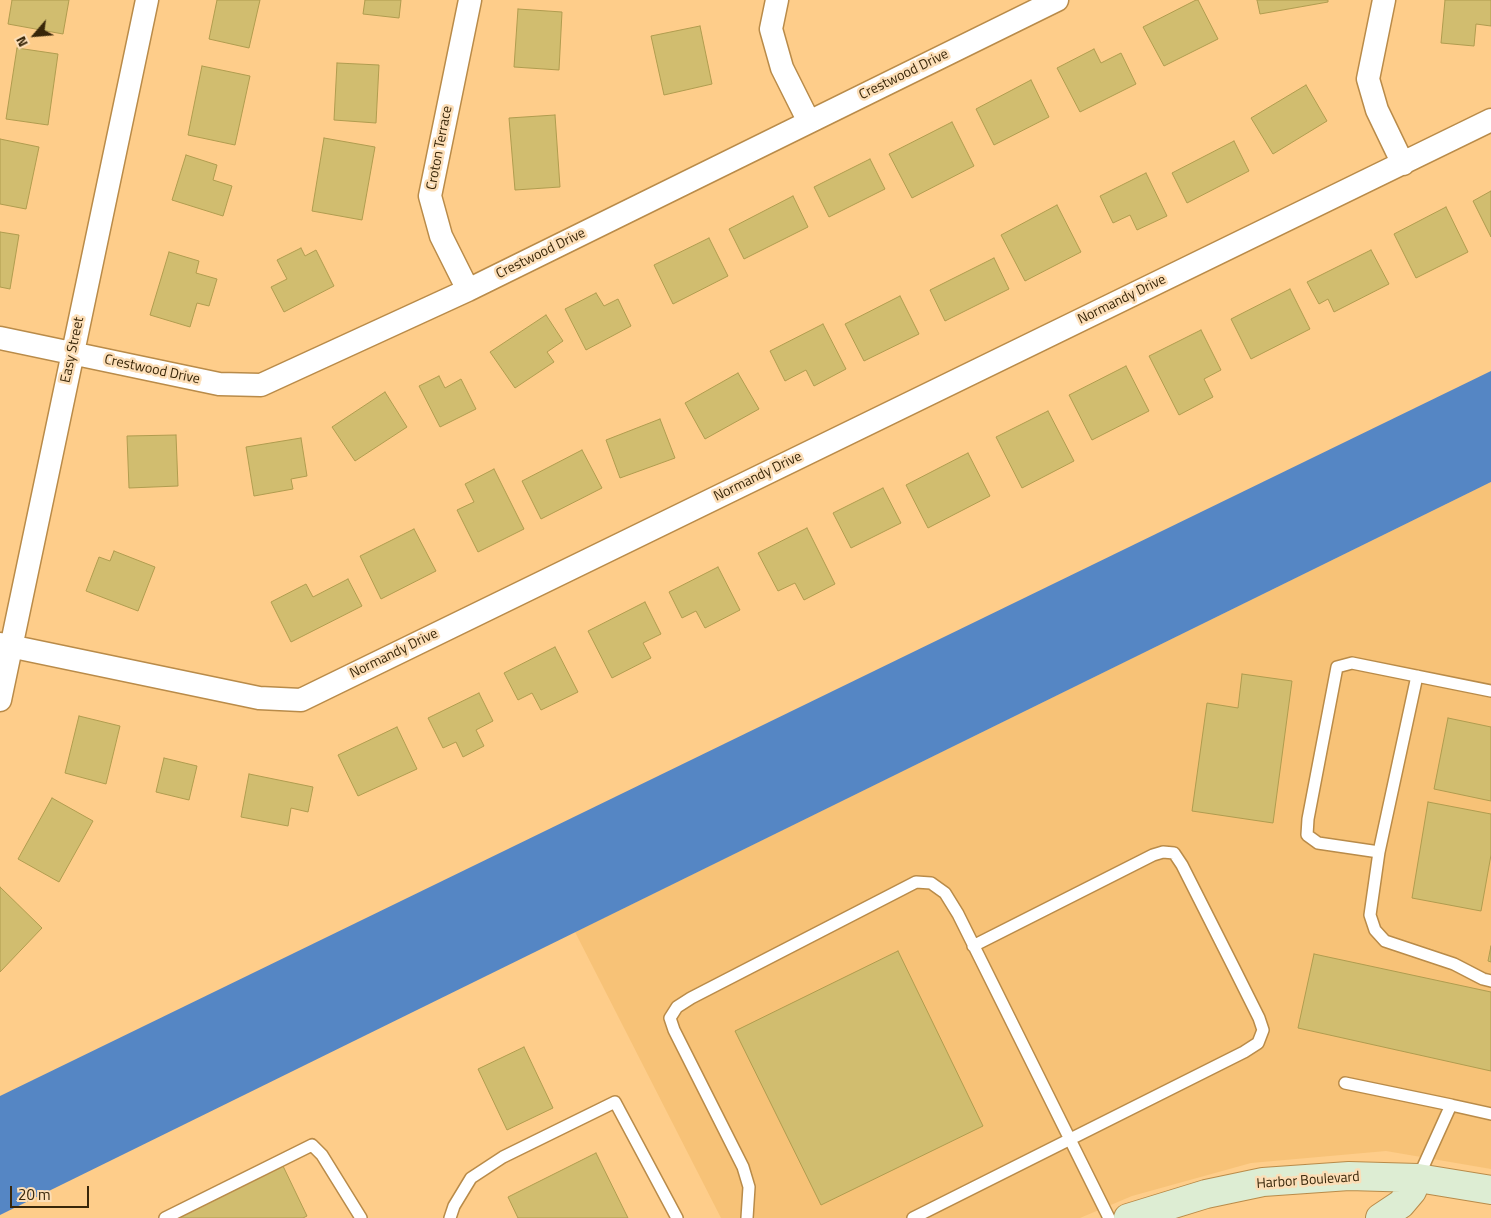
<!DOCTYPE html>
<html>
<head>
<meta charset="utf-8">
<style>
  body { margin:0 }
  #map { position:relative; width:1491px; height:1218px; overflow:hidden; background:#fecd8a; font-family:"Titillium Web",sans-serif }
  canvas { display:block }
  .north { position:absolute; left:10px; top:10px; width:50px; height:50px; -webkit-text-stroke:4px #fcdeb7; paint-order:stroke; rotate:243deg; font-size:14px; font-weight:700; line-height:20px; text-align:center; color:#382609 }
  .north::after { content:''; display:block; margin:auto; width:18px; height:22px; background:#382609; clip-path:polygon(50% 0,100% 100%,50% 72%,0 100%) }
  .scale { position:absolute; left:10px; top:1186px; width:79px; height:22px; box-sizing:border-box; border:2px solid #382609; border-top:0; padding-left:6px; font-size:15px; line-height:18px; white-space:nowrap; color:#382609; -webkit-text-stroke:4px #fcdeb7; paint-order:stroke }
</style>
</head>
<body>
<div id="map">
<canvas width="1491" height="1218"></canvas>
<div class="north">N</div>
<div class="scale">20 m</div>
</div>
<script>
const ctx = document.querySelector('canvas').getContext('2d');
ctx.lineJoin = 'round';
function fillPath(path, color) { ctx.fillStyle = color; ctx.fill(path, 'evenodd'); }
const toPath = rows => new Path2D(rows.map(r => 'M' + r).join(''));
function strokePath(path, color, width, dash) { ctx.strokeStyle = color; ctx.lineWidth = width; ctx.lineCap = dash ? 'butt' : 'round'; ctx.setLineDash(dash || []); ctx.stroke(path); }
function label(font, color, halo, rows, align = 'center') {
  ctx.font = font + ' "Titillium Web",sans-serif'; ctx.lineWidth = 5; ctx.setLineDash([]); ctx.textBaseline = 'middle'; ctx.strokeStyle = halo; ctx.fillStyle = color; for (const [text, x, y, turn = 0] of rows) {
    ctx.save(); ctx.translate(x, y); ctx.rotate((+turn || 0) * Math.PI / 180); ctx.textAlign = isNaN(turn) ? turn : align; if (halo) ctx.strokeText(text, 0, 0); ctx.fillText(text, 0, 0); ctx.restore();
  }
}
fillPath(toPath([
  [1491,482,1491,1169,1386,1151,1251,1163,1132,1196,1080,1218,721,1218,575,932]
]), '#f7c277');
fillPath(toPath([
  [1491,371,1491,482,0,1215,0,1096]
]), '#5586c4');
const building = toPath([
  [12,0,69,0,63,34,8,24,12,0],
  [217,0,260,0,249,48,209,39,217,0],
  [365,0,401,0,399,18,363,14,365,0],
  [1196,0,1198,0,1218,39,1164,66,1143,27,1196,0],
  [1257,0,1328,0,1328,2,1260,14,1257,0],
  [1445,0,1491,0,1491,26,1476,24,1474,46,1441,43,1445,0],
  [518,9,562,12,559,70,514,67,518,9],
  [700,26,712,84,664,95,651,36,700,26],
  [17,48,58,54,48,125,6,119,17,48],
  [1094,49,1101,63,1121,53,1136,84,1080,112,1057,68,1094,49],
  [337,63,379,65,376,123,334,120,337,63],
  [202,66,250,76,235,145,188,135,202,66],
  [1031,80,1049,117,994,145,976,109,1031,80],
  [1306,85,1327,121,1273,154,1251,118,1306,85],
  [555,115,560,187,515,190,509,118,555,115],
  [952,122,974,166,912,198,889,154,952,122],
  [324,138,375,147,362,220,312,211,324,138],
  [0,139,39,147,26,209,0,204,0,139],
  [1234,141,1249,171,1187,203,1172,173,1234,141],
  [186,155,217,165,213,180,232,186,223,216,172,200,186,155],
  [870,159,885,189,829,217,814,187,870,159],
  [1146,173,1167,216,1137,230,1130,215,1113,223,1100,196,1146,173],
  [1491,191,1491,237,1473,201,1491,191],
  [793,196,808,227,744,259,729,229,793,196],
  [1057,205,1081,252,1025,281,1001,235,1057,205],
  [1446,207,1468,252,1416,278,1394,234,1446,207],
  [0,232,19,235,10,289,0,287,0,232],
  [709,238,728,276,673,304,654,265,709,238],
  [301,248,305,256,316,250,334,286,284,312,271,287,287,279,277,260,301,248],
  [1371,250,1389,284,1334,312,1328,299,1319,304,1307,282,1371,250],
  [169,252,199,261,196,273,217,279,209,306,197,303,190,327,150,315,169,252],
  [994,258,1009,289,945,321,930,290,994,258],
  [1290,289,1310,329,1251,359,1231,319,1290,289],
  [596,293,604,306,618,299,631,326,586,350,565,309,596,293],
  [900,296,919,334,864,361,845,324,900,296],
  [546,315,563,341,547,352,554,362,515,388,490,352,546,315],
  [823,324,846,369,814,386,806,370,785,381,770,351,823,324],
  [1201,330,1221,370,1204,379,1213,397,1179,415,1149,356,1201,330],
  [1126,366,1149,411,1092,440,1069,395,1126,366],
  [738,373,759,409,705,439,685,403,738,373],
  [439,376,445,388,461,379,476,409,440,427,419,386,439,376],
  [385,392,407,427,355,461,332,427,385,392],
  [1048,411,1074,461,1022,488,996,437,1048,411],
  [660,419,675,458,620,478,606,440,660,419],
  [176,435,178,486,129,488,127,436,176,435],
  [301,438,307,476,291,479,293,489,254,496,246,447,301,438],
  [582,450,602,488,541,519,522,481,582,450],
  [968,453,990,496,928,528,906,485,968,453],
  [494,469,524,529,478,552,457,510,474,502,465,484,494,469],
  [883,488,901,523,851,548,833,513,883,488],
  [807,528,835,584,804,600,795,583,778,591,758,553,807,528],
  [414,529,436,571,381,599,360,556,414,529],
  [114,551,155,567,138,611,86,591,99,557,110,561,114,551],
  [718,567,740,610,705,628,696,611,682,618,669,592,718,567],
  [348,579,362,606,291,642,271,602,306,584,313,597,348,579],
  [645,602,661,634,643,643,651,658,612,678,588,631,645,602],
  [555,647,578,692,541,710,532,693,518,700,504,673,555,647],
  [1242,674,1292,681,1273,823,1192,811,1207,703,1238,708,1242,674],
  [479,693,493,721,476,730,484,746,463,757,456,742,443,748,428,718,479,693],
  [79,716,120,726,106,784,65,773,79,716],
  [1448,718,1491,727,1491,801,1434,789,1448,718],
  [397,727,417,769,358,796,338,755,397,727],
  [164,758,197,766,189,800,156,792,164,758],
  [249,774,313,787,308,812,291,808,288,826,241,817,249,774],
  [52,798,93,821,59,882,18,859,52,798],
  [1428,802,1491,814,1491,855,1481,911,1412,898,1428,802],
  [0,887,42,928,0,972,0,887],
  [1491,946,1491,962,1488,961,1491,946],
  [898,951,983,1126,821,1205,735,1031,898,951],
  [1314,954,1491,992,1491,1071,1298,1028,1314,954],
  [524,1047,553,1108,507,1130,478,1069,524,1047],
  [596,1153,628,1218,518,1218,508,1197,596,1153],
  [283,1166,307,1216,303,1218,178,1218,283,1166]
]);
fillPath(building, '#d1bd6f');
strokePath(building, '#b09c4f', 1);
const lane = toPath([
  [1491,691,1352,663,1337,667,1308,819,1307,835,1318,843,1379,852,1370,915,1375,930,1385,941,1454,964,1483,979,1491,981],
  [1379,852,1417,676],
  [1345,1083,1451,1105],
  [1418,1178,1451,1105,1491,1114],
  [165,1218,312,1145,322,1155,361,1218],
  [450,1218,454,1206,471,1178,503,1157,615,1102,677,1218],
  [747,1218,749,1187,743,1167,674,1030,670,1018,677,1007,691,998,916,882,931,883,945,893,958,914,1109,1218],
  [913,1218,1244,1052,1258,1043,1263,1030,1259,1018,1234,968,1182,865,1174,853,1163,852,1153,855,973,946]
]);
const street = toPath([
  [777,0,771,29,782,68,809,122],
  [1384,0,1368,79,1377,110,1403,164],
  [468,290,441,236,430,196,470,0],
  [0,338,219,384,261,385,468,290,1057,0],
  [0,644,259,698,301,700,1491,120],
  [0,700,147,0]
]);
const secondary = toPath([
  [1128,1218,1206,1194,1263,1182,1349,1176,1418,1178,1491,1190],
  [1380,1218,1401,1204,1412,1191,1418,1178]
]);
strokePath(lane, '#b98b49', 14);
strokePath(street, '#b98b49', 25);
strokePath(secondary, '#b98b49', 30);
strokePath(lane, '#fff', 11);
strokePath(street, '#fff', 22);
strokePath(secondary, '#ddedd3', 28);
label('14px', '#382609', '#fcdeb7', [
  ["Crestwood Drive",904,75,-26],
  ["Croton Terrace",440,148,-79],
  ["Crestwood Drive",541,254,-26],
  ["Normandy Drive",1122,300,-26],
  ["Easy Street",73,350,-78],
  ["Crestwood Drive",152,370,12],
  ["Normandy Drive",758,477,-26],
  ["Normandy Drive",394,654,-26],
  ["Harbor Boulevard",1308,1181,-4]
]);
</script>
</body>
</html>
